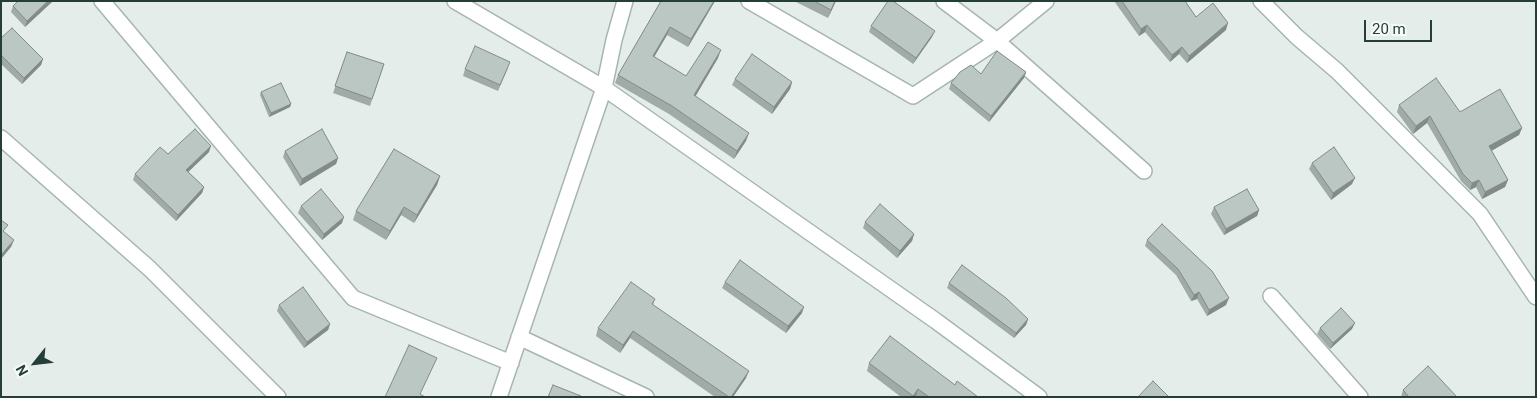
<!DOCTYPE html>
<html>
<head>
<meta charset="utf-8">
<style>
  body { margin:0 }
  #map { position:relative; width:1537px; height:398px; overflow:hidden; background:#e4edea; font-family:Roboto,sans-serif }
  canvas { display:block }
  .frame { position:absolute; inset:0; border:2px solid #243e3a; pointer-events:none }
  .north { position:absolute; left:10px; top:338px; width:50px; height:50px; -webkit-text-stroke:4px #f5f9f8; paint-order:stroke; rotate:241deg; font-size:14px; font-weight:700; line-height:20px; text-align:center; color:#243e3a }
  .north::after { content:''; display:block; margin:auto; width:18px; height:22px; background:#243e3a; clip-path:polygon(50% 0,100% 100%,50% 72%,0 100%) }
  .scale { position:absolute; left:1364px; top:20px; width:68px; height:22px; box-sizing:border-box; border:2px solid #243e3a; border-top:0; padding-left:6px; font-size:15px; line-height:18px; white-space:nowrap; color:#243e3a; -webkit-text-stroke:4px #f5f9f8; paint-order:stroke }
</style>
</head>
<body>
<div id="map">
<canvas width="1537" height="398"></canvas>
<div class="frame"></div>
<div class="north">N</div>
<div class="scale">20 m</div>
</div>
<script>
const ctx = document.querySelector('canvas').getContext('2d');
ctx.lineJoin = 'round';
const toPath = rows => new Path2D(rows.map(r => 'M' + r).join(''));
function strokePath(path, color, width, dash) { ctx.strokeStyle = color; ctx.lineWidth = width; ctx.lineCap = dash ? 'butt' : 'round'; ctx.setLineDash(dash || []); ctx.stroke(path); }
function fillPath(path, color) { ctx.fillStyle = color; ctx.fill(path, 'evenodd'); }
const minor = toPath([
  [102,1,353,298,511,363],
  [455,1,604,88,936,321,1039,397],
  [749,1,913,96,997,41,1046,1],
  [944,1,997,41,1144,171],
  [1261,1,1297,37,1337,71,1480,214,1536,297],
  [1,138,150,269,278,397],
  [1271,296,1360,397],
  [519,337,646,397],
  [499,397,604,88,614,40,625,1]
]);
strokePath(minor, '#a7b5b2', 18);
strokePath(minor, '#fff', 15);
fillPath(toPath([
  [53,1,25,27,11,12,13,6],
  [661,1,715,1,688,47,667,35,654,57,686,76,718,58,695,96,746,141,734,159,669,114,615,83,618,75],
  [794,1,836,1,828,18],
  [1114,1,1185,1,1196,17,1226,30,1187,63,1179,54,1170,62,1145,32,1139,36],
  [871,26,932,37,913,64,869,32],
  [1,38,43,59,41,65,22,84,1,64],
  [347,52,384,64,370,106,333,93],
  [508,68,498,91,463,76,465,69],
  [1026,72,1024,78,989,122,949,89,951,83,981,74],
  [735,79,792,82,790,89,772,114,732,85],
  [261,92,291,104,290,107,269,117,260,95],
  [1399,105,1460,112,1522,128,1519,135,1491,151,1508,180,1505,187,1482,199,1476,187,1470,190,1461,181,1427,123,1413,134,1397,112],
  [285,151,338,158,336,164,300,186,283,157],
  [209,152,188,172,204,187,202,193,176,221,133,180,135,174,168,154],
  [1312,163,1352,184,1331,200,1309,169],
  [440,176,437,185,414,223,401,215,386,240,353,220,356,211],
  [301,206,342,223,322,240,298,213],
  [1214,207,1259,210,1257,216,1224,235,1211,214],
  [865,222,914,234,912,241,897,258,863,228],
  [1147,240,1226,305,1207,316,1197,299,1191,301,1176,275,1145,246],
  [725,282,802,313,786,333,722,288],
  [949,283,1028,319,1026,325,1014,338,947,288],
  [655,299,653,305,746,378,733,397,715,397,630,338,620,353,596,336,598,328],
  [279,305,330,324,328,330,304,348,277,311],
  [1320,328,1352,329,1330,349,1317,334],
  [869,363,955,385,978,397,901,397,867,371],
  [1403,390,1457,397,1401,397]
]), '#a0aba8');
fillPath(toPath([
  [48,1,53,1,25,27,27,21],
  [714,1,715,1,688,47,691,39],
  [835,1,836,1,828,18,831,10],
  [1228,23,1226,30,1187,63,1189,56],
  [1147,25,1145,32,1139,36,1141,29],
  [670,27,667,35,650,64,653,56],
  [935,31,932,37,913,64,916,58],
  [1182,47,1179,54,1170,62,1172,55],
  [721,50,718,58,691,104,694,95],
  [43,59,41,65,22,84,24,78],
  [1026,72,1024,78,989,122,991,116],
  [792,82,790,89,772,114,774,107],
  [291,104,290,107,269,117,271,113],
  [1430,116,1427,123,1413,134,1416,126],
  [1522,128,1519,135,1486,154,1489,146],
  [749,133,746,141,734,159,737,151],
  [211,146,209,152,184,176,186,170],
  [338,158,336,164,300,186,302,179],
  [440,176,437,185,414,223,417,215],
  [1355,178,1352,184,1331,200,1333,193],
  [1479,180,1476,187,1470,190,1472,183],
  [1508,180,1505,187,1482,199,1485,192],
  [204,187,202,193,176,221,178,215],
  [404,207,401,215,386,240,390,231],
  [1259,210,1257,216,1224,235,1226,229],
  [344,217,342,223,322,240,324,234],
  [914,234,912,241,897,258,900,251],
  [14,240,11,247,1,259,1,255],
  [1199,292,1197,299,1191,301,1194,295],
  [1229,298,1226,305,1207,316,1209,310],
  [804,307,802,313,786,333,788,326],
  [1028,319,1026,325,1014,338,1016,333],
  [1355,323,1352,329,1330,349,1333,343],
  [330,324,328,330,304,348,307,342],
  [633,331,630,338,620,353,623,345],
  [749,371,746,378,733,397,731,397],
  [918,389,916,396,913,397]
]), '#828b88');
const building = toPath([
  [18,1,48,1,27,21,13,6,18,1],
  [661,1,714,1,691,39,670,27,653,56,686,76,708,42,721,50,694,95,749,133,737,151,672,106,618,75,661,1],
  [814,1,835,1,831,10,814,1],
  [888,1,893,1,935,31,916,58,871,26,888,1],
  [1122,1,1185,1,1196,17,1213,3,1228,23,1189,56,1182,47,1172,55,1147,25,1141,29,1122,1],
  [12,28,43,59,24,78,1,55,1,38,12,28],
  [475,46,510,62,500,85,465,69,475,46],
  [997,51,1026,72,991,116,951,83,960,72,971,65,981,74,997,51],
  [347,52,384,64,372,99,335,86,347,52],
  [752,54,792,82,774,107,735,79,752,54],
  [1436,78,1460,112,1500,89,1522,128,1489,146,1508,180,1485,192,1479,180,1472,183,1463,174,1430,116,1416,126,1399,105,1436,78],
  [281,83,291,104,271,113,261,92,281,83],
  [195,129,211,146,186,170,204,187,178,215,135,174,160,147,168,154,195,129],
  [322,129,338,158,302,179,285,151,322,129],
  [1334,147,1355,178,1333,193,1312,163,1334,147],
  [394,149,440,176,417,215,404,207,390,231,356,211,394,149],
  [321,189,344,217,324,234,301,206,321,189],
  [1247,189,1259,210,1226,229,1214,207,1247,189],
  [880,204,914,234,900,251,865,222,880,204],
  [1,220,8,225,3,231,14,240,1,255,1,220],
  [1162,224,1212,271,1229,298,1209,310,1199,292,1194,295,1178,269,1147,240,1162,224],
  [740,260,804,307,788,326,725,282,740,260],
  [962,265,1006,298,1028,319,1016,333,949,283,962,265],
  [631,282,655,299,652,304,749,371,731,397,729,397,633,331,623,345,598,328,631,282],
  [303,287,330,324,307,342,279,305,303,287],
  [1341,308,1355,323,1333,343,1320,328,1341,308],
  [890,336,955,385,957,381,978,397,929,397,918,389,913,396,869,363,890,336],
  [409,345,437,358,420,394,425,397,385,397,409,345],
  [1428,366,1457,397,1409,397,1403,390,1428,366],
  [1153,381,1169,397,1138,397,1153,381],
  [553,385,581,396,581,397,548,397,553,385]
]);
fillPath(building, '#bac7c3');
strokePath(building, '#828b88', 1);
</script>
</body>
</html>
